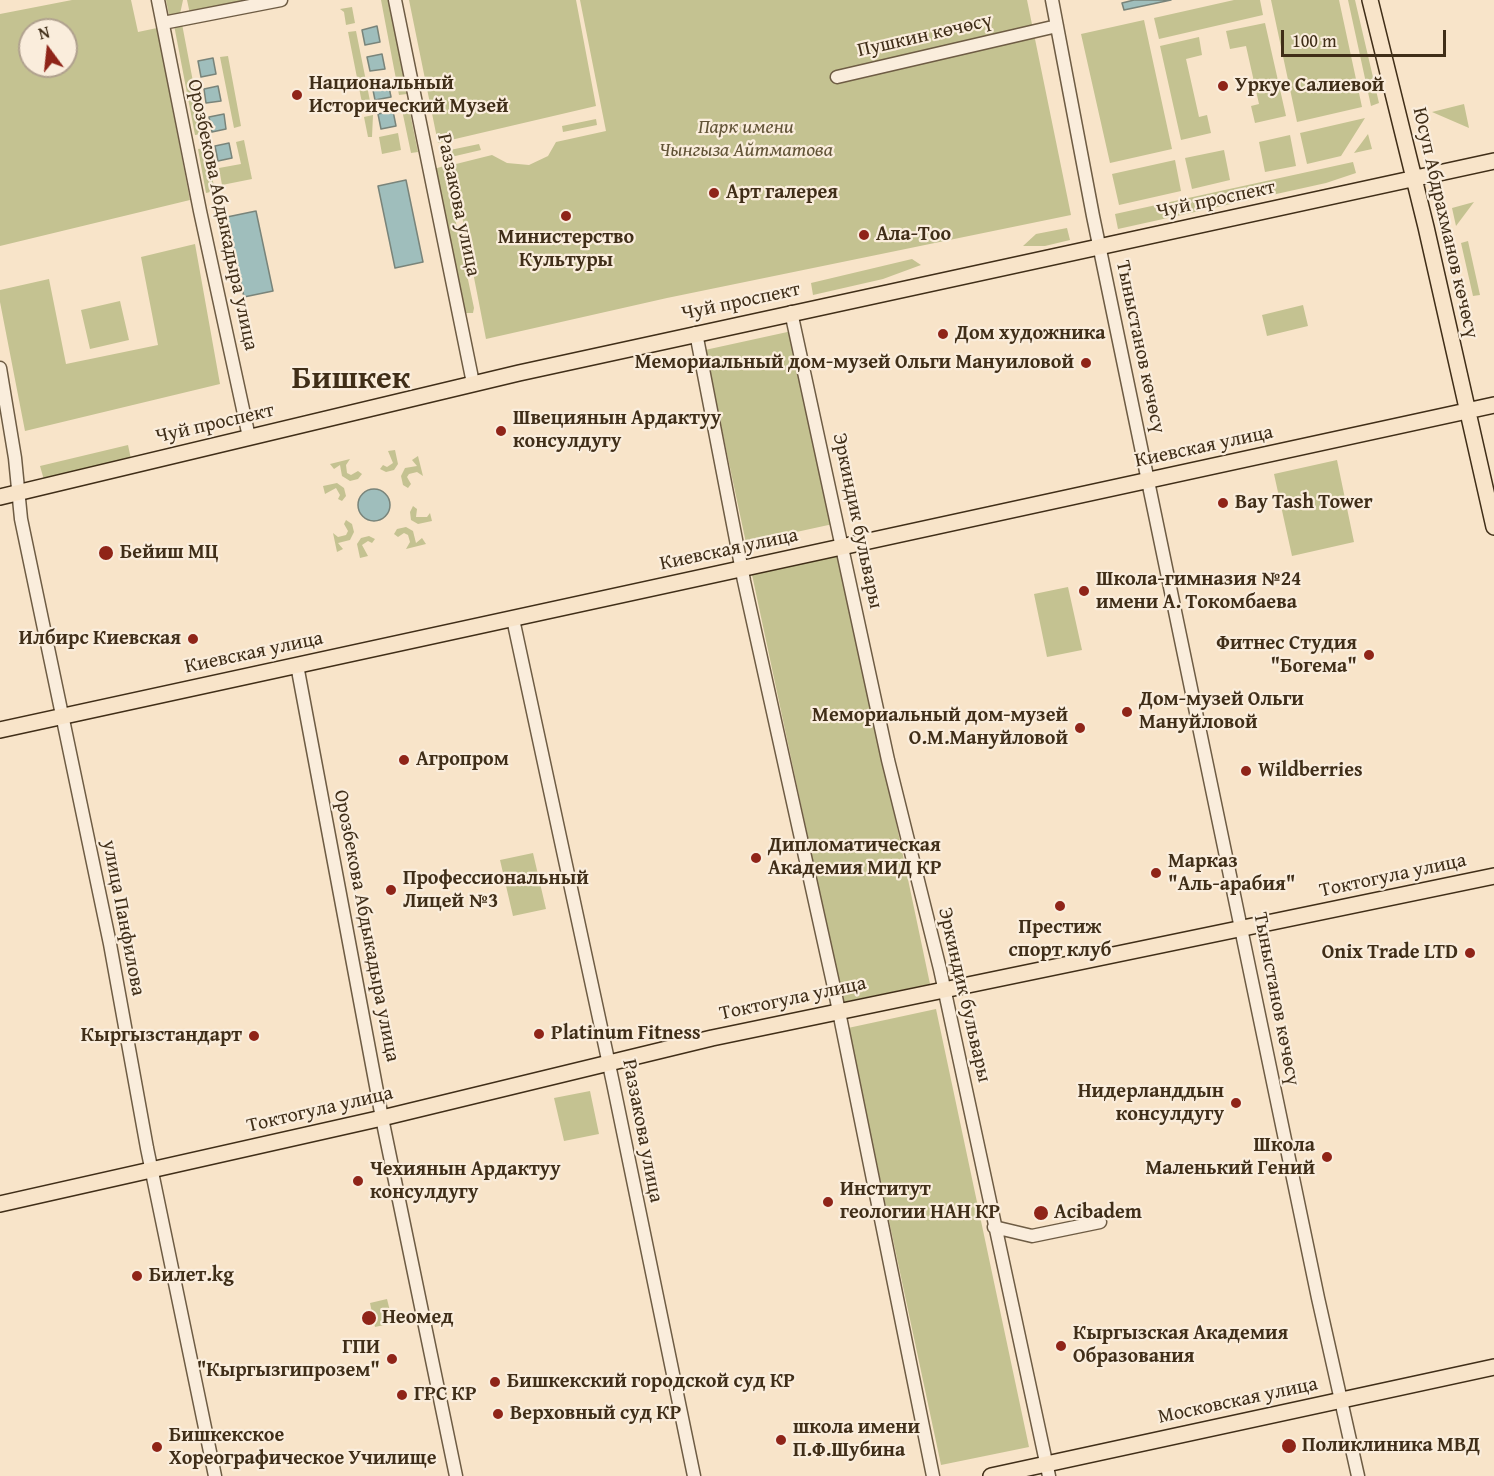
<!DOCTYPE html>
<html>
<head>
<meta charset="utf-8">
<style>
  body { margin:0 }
  #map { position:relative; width:1494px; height:1476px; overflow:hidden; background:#f8e4c9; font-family:"Gentium Book Plus",serif }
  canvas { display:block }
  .north { position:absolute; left:18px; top:18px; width:60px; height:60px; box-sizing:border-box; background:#faeddc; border:2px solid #b0a18e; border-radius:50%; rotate:345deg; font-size:16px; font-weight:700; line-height:24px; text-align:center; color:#402e18 }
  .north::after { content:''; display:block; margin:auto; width:21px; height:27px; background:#8f2418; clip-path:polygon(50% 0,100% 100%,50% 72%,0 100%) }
  .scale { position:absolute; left:1281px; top:30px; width:165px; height:27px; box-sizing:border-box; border:3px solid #402e18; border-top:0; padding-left:8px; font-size:18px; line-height:21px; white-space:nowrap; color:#402e18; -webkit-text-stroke:4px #faeddc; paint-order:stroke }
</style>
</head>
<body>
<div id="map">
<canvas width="1494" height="1476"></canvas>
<div class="north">N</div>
<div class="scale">100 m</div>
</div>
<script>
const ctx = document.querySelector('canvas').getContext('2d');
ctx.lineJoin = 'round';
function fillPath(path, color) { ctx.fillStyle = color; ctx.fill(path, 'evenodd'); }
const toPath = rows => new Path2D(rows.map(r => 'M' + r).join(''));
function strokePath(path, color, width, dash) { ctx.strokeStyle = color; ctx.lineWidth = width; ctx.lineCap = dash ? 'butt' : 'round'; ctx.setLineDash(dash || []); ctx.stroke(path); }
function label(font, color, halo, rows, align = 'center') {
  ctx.font = font + ' "Gentium Book Plus",serif'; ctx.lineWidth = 4.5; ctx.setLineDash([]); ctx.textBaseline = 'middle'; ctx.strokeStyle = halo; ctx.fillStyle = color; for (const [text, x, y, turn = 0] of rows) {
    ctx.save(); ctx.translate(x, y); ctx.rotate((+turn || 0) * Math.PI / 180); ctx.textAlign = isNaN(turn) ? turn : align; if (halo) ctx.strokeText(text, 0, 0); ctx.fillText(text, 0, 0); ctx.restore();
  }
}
fillPath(toPath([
  [72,0,131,0,138,32,157,28,190,200,0,246,0,14],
  [30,30,66,30,66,66,30,66],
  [166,0,183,0,180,14,169,15],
  [187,0,253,0,190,14],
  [381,0,389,0,407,94,399,95],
  [409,0,576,0,596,106,438,143],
  [580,0,1027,0,1071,215,667,298,486,339,452,165,492,155,507,163,529,165,548,156,556,142,606,131],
  [1234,0,1260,0,1263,15,1159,39,1154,18],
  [1271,0,1339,0,1362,107,1297,122],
  [1348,0,1355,0,1379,103,1371,106],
  [352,7,355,23,346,25,344,12,340,9],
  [1144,20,1172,149,1110,163,1081,34],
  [1265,23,1286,116,1255,123,1251,106,1259,104,1246,46,1230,49,1226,31],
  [182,24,203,134,195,135,174,25],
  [356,31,370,101,362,103,348,32],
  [1199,37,1202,55,1186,59,1199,117,1207,115,1211,133,1181,140,1160,46],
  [228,56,241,126,234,128,220,57],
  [1464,104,1469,128,1432,112],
  [409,108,418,152,411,153,402,110],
  [373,115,372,137,368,137,364,117],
  [1365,118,1341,156,1307,164,1300,133],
  [596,119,597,125,563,132,562,126],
  [398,133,401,150,382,154,379,137],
  [1368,134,1372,149,1354,153],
  [1290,135,1296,166,1265,172,1259,142],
  [244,140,252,179,222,185,219,168,241,164,236,142],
  [479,144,481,150,451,157,450,150],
  [206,148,215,191,206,193,198,149],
  [1224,150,1230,180,1192,189,1185,158],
  [1175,160,1181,191,1119,205,1112,174],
  [1353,162,1356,173,1326,183,1118,229,1115,214],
  [444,166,474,308,473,313,465,313,434,169],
  [1474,202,1456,226,1452,208],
  [1067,228,1070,240,1045,246,1023,246,1036,234],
  [1468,241,1480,295,1473,296,1461,243],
  [195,244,220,384,25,431,0,302,0,290,49,279,66,364,158,345,141,257],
  [912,259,921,265,883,279,813,295,811,283],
  [120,301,129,340,90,349,81,310],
  [1303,305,1308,326,1267,336,1262,315],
  [792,331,833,524,746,543,705,350],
  [128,445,131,459,44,480,40,466],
  [395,450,398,464,394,470,386,472,380,469,383,465,387,467,393,463,388,451],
  [418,456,423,476,417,472,409,474,407,477,411,484,408,488,403,485,401,476,405,468,417,466,412,460],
  [350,459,346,465,347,473,351,475,358,471,362,474,358,479,350,481,342,476,340,465,334,469,330,464],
  [1337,460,1354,542,1292,556,1274,474],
  [337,483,344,488,346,496,342,501,338,499,340,495,336,488,325,494,323,486],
  [413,506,417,509,416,517,427,517,430,513,432,521,418,524,411,520,410,512],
  [346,520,352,524,354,532,350,540,338,543,343,549,337,552,333,533,338,537,346,535,348,531,344,524],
  [406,527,413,531,416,543,422,538,426,544,406,549,410,542,408,535,404,533,398,537,394,534,397,529],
  [369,536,375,539,372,543,368,541,362,545,368,556,360,558,357,544,361,538],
  [839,551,930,984,843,1002,751,570],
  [1068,587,1082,650,1047,657,1034,594],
  [533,853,546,909,513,916,500,860],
  [936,1009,1029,1447,941,1465,848,1028],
  [590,1091,599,1134,564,1141,554,1098],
  [387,1299,393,1323,375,1327,370,1303]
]), '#c4c291');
const water = toPath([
  [1134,0,1171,0,1124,10,1122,3,1134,0],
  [377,26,380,42,365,45,362,30,377,26],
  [382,54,385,69,370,71,367,57,382,54],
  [213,58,216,74,201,77,198,61,213,58],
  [388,82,391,97,375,100,372,85,388,82],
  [218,86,221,101,206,103,204,89,218,86],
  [393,111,396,126,381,129,378,114,393,111],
  [224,114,226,129,212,132,209,117,224,114],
  [229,143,232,158,218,161,215,146,229,143],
  [406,180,423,262,395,268,378,186,406,180],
  [256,211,273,291,244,297,227,217,256,211],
  '358 505a16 16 0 1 1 32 0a16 16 0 1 1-32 0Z'
]);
fillPath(water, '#9fbebc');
strokePath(water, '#79847a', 1.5);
const minor = toPath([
  [158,0,200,211,249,437],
  [395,0,473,383],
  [1052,0,1093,216,1198,722,1318,1298,1358,1476],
  [163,23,281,0],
  [837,77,1057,26],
  [791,312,888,760,940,969,1049,1476],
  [696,333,744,581,835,992,933,1476],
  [0,368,15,458,21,519,110,944,147,1148,215,1476],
  [513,619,613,1083,694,1476],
  [297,665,382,1118,456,1476],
  [994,1227,1032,1236,1100,1222]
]);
const major = toPath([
  [1370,0,1426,227,1494,527],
  [0,497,519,373,1494,161],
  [0,730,1494,405],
  [0,1204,382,1118,712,1038,1494,876],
  [991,1476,1494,1367]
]);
strokePath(minor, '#6e5c44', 15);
strokePath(major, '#402e18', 18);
strokePath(minor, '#faeddc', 12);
strokePath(major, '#f8e4c9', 15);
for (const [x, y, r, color] of [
  [1223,86,6,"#8f2418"],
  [297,95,6,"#8f2418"],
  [714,193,6,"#8f2418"],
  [566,216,6,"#8f2418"],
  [864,235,6,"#8f2418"],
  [943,334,6,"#8f2418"],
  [1086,363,6,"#8f2418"],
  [501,431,6,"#8f2418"],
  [1223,503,6,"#8f2418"],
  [106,553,8,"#8f2418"],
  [1084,591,6,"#8f2418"],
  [193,639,6,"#8f2418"],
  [1369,655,6,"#8f2418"],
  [1127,712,6,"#8f2418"],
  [1080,728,6,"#8f2418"],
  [404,760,6,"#8f2418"],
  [1246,771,6,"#8f2418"],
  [756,858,6,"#8f2418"],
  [1156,873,6,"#8f2418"],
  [391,890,6,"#8f2418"],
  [1060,906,6,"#8f2418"],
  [1470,953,6,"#8f2418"],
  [539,1034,6,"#8f2418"],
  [254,1036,6,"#8f2418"],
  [1236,1103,6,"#8f2418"],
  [1327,1157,6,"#8f2418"],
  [358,1181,6,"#8f2418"],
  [828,1202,6,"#8f2418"],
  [1041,1213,8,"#8f2418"],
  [137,1276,6,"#8f2418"],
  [369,1318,8,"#8f2418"],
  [1061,1346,6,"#8f2418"],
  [392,1359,6,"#8f2418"],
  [495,1382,6,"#8f2418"],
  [402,1395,6,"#8f2418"],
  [498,1414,6,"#8f2418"],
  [781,1440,6,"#8f2418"],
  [1289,1446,8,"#8f2418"],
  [157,1447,6,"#8f2418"]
]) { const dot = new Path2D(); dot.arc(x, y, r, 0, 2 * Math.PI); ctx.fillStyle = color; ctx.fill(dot); strokePath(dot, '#faeddc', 2); }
label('20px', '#402e18', '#faeddc', [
  ["Пушкин көчөсү",925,36,-13],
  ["Чуй проспект",1216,200,-12],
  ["Раззакова улица",458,205,78],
  ["Орозбекова Абдыкадыра улица",222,215,78],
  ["Юсуп Абдрахманов көчөсү",1445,223,77],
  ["Чуй проспект",741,302,-12],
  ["Тыныстанов көчөсү",1140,347,78],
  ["Чуй проспект",215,424,-13],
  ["Киевская улица",1204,447,-12],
  ["Эркиндик бульвары",857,521,78],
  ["Киевская улица",729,550,-12],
  ["Киевская улица",254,653,-12],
  ["Токтогула улица",1393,876,-12],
  ["улица Панфилова",123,918,79],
  ["Орозбекова Абдыкадыра улица",366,926,79],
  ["Эркиндик бульвары",964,995,77],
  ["Токтогула улица",793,999,-12],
  ["Тыныстанов көчөсү",1276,999,79],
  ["Токтогула улица",320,1110,-13],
  ["Раззакова улица",642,1131,79],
  ["Московская улица",1238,1401,-12]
]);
label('bold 20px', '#402e18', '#faeddc', [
  ["Национальный",309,84],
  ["Исторический Музей",309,107],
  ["Уркуе Салиевой",1235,86],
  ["Арт галерея",726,193],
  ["Ала-Тоо",876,235],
  ["Министерство",566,238,"center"],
  ["Культуры",566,261,"center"],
  ["Дом художника",955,334],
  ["Мемориальный дом-музей Ольги Мануиловой",1074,363,"right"],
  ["Швециянын Ардактуу",513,419],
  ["консулдугу",513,442],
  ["Bay Tash Tower",1235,503],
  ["Бейиш МЦ",120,553],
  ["Школа-гимназия №24",1096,580],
  ["имени А. Токомбаева",1096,603],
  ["Илбирс Киевская",181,639,"right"],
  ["Фитнес Студия",1357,644,"right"],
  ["\"Богема\"",1357,667,"right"],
  ["Дом-музей Ольги",1139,700],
  ["Мануйловой",1139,723],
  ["Мемориальный дом-музей",1068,716,"right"],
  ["О.М.Мануйловой",1068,739,"right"],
  ["Агропром",416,760],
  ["Wildberries",1258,771],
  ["Дипломатическая",768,846],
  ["Академия МИД КР",768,869],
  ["Марказ",1168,862],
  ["\"Аль-арабия\"",1168,885],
  ["Профессиональный",403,879],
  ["Лицей №3",403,902],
  ["Престиж",1060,928,"center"],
  ["спорт клуб",1060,951,"center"],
  ["Onix Trade LTD",1458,953,"right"],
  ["Platinum Fitness",551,1034],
  ["Кыргызстандарт",242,1036,"right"],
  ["Нидерланддын",1224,1092,"right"],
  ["консулдугу",1224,1115,"right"],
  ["Школа",1315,1146,"right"],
  ["Маленький Гений",1315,1169,"right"],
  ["Чехиянын Ардактуу",370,1170],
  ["консулдугу",370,1193],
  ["Институт",840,1190],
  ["геологии НАН КР",840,1213],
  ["Acibadem",1054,1213],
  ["Билет.kg",149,1276],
  ["Неомед",382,1318],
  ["Кыргызская Академия",1073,1334],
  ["Образования",1073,1357],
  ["ГПИ",380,1348,"right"],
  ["\"Кыргызгипрозем\"",380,1371,"right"],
  ["Бишкекский городской суд КР",507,1382],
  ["ГРС КР",414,1395],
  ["Верховный суд КР",510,1414],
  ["школа имени",793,1428],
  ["П.Ф.Шубина",793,1451],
  ["Бишкекское",169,1436],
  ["Хореографическое Училище",169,1459],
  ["Поликлиника МВД",1302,1446]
], 'left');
label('italic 20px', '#615336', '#faeddc', [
  ["Парк имени",746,128],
  ["Чынгыза Айтматова",746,151]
]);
label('bold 32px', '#402e18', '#faeddc', [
  ["Бишкек",351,380]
]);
</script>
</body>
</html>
